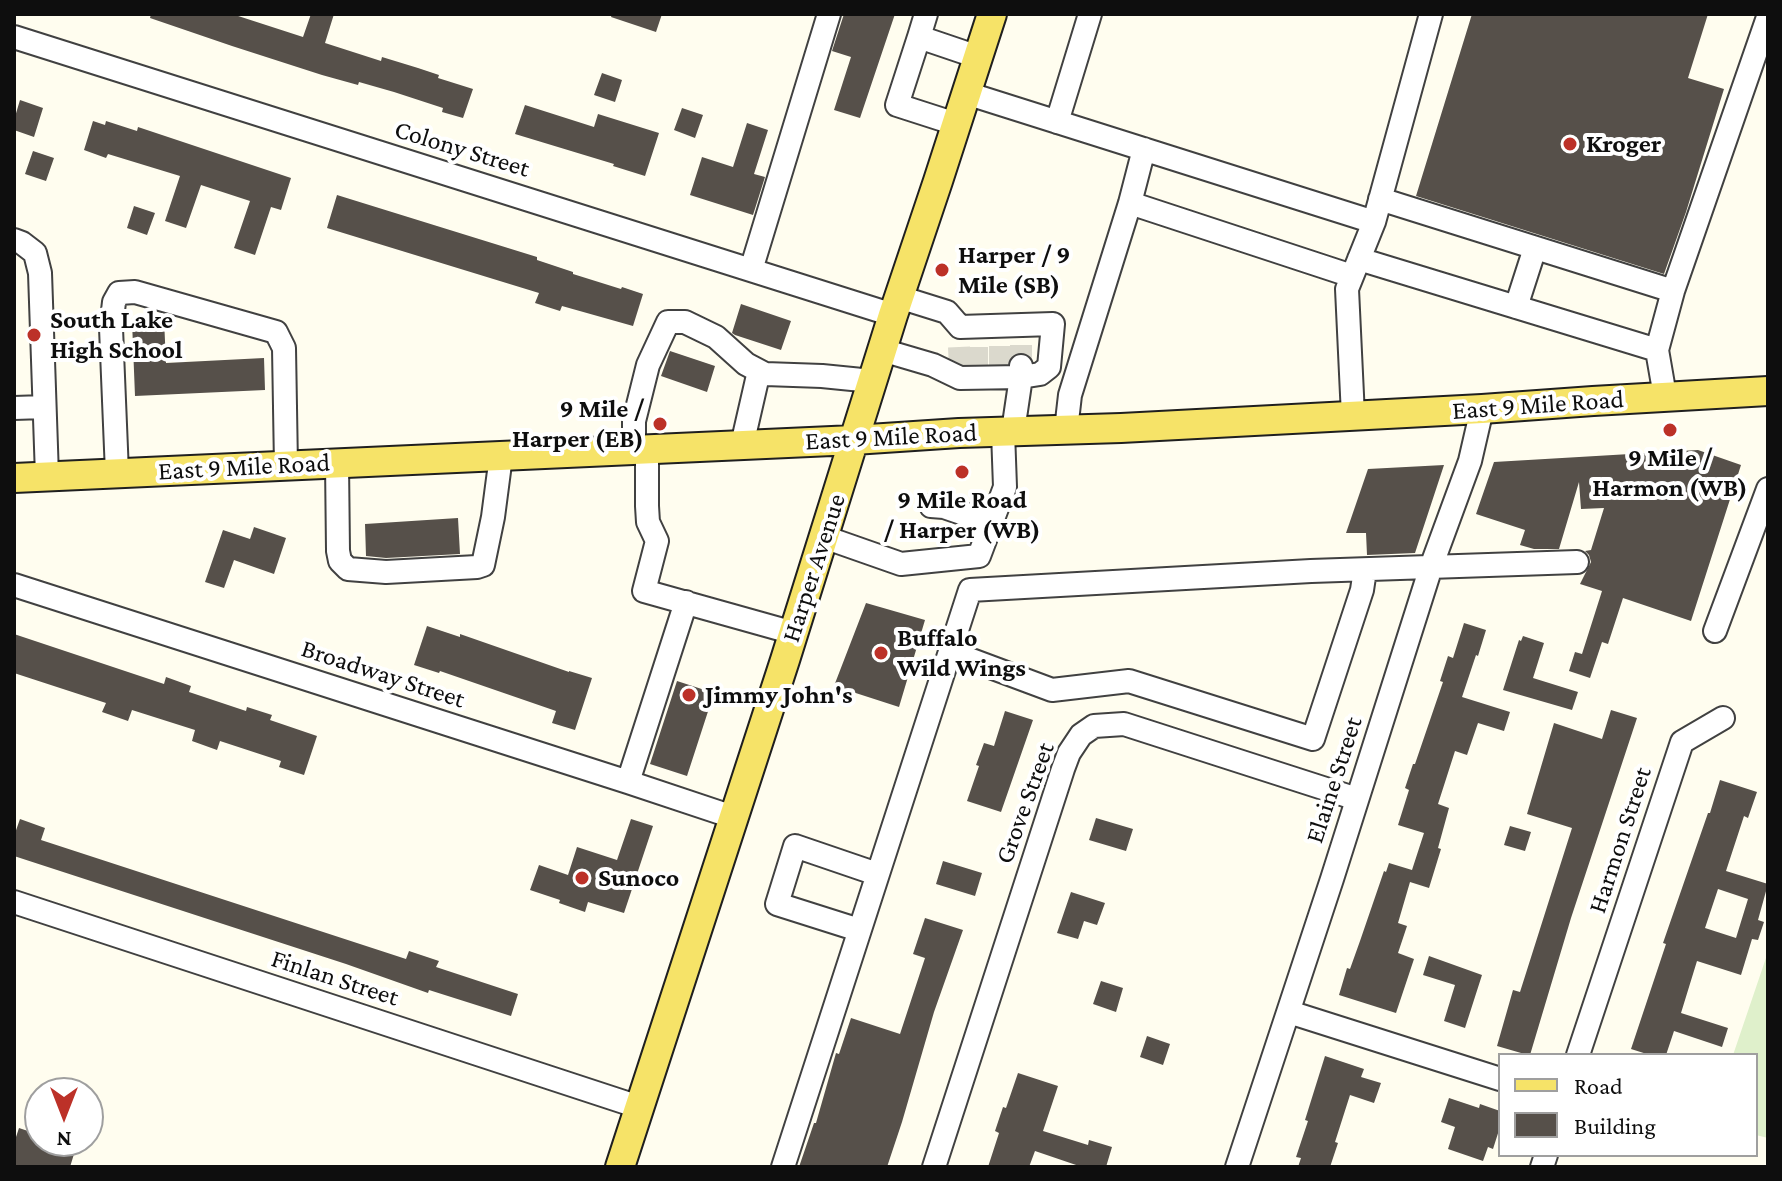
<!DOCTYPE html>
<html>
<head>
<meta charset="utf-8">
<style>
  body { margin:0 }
  #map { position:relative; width:1782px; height:1181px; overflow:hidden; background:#fffdef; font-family:"Crimson Pro",serif }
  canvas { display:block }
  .frame { position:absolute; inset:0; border:16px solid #0e0e0e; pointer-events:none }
  .legend { position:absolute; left:1498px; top:1053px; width:260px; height:104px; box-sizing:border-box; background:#fff; border:2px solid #9f9f9f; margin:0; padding:10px 14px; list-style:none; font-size:24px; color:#0e0e0e }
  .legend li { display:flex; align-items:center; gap:16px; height:40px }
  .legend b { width:40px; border:2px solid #9f9f9f }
  .north { position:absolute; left:24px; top:1077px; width:80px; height:80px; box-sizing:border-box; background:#fff; border:2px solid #9f9f9f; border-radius:50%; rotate:180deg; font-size:22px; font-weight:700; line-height:32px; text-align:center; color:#0e0e0e }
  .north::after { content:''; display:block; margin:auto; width:28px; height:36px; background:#bc3128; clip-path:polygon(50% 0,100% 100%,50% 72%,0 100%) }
</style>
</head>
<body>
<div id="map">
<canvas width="1782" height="1181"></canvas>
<div class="frame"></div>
<ul class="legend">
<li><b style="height:10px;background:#f6e368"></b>Road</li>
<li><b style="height:22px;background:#56504a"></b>Building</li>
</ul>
<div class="north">N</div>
</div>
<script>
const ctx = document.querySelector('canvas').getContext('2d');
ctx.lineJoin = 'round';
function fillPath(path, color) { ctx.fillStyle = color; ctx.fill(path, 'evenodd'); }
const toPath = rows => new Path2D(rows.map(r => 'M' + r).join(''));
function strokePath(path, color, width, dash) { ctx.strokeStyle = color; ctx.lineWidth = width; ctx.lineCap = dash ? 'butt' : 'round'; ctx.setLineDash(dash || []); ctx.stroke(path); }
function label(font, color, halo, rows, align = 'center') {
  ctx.font = font + ' "Crimson Pro",serif'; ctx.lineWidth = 8; ctx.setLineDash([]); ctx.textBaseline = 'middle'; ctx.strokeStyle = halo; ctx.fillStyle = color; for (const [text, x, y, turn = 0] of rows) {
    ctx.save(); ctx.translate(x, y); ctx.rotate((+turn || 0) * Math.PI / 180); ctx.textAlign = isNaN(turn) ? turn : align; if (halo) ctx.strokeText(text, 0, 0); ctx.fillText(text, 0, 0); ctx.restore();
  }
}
fillPath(toPath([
  [1768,952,1768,1138,1756,1135,1756,1055,1733,1055]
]), '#dff0cb');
fillPath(toPath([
  [151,14,232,14,303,37,311,14,334,14,325,43,381,61,382,57,418,68,439,75,438,78,473,89,463,118,442,112,443,108,394,92,359,82,358,85,322,75,232,46,150,18],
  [612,14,662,14,656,32,611,17],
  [844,14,895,14,860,118,834,110,851,57,832,51],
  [1472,14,1708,14,1688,78,1724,89,1686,212,1664,274,1416,196],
  [602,73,622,80,615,102,594,95],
  [20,100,43,108,34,137,14,130,14,120],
  [525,105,594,127,598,114,659,133,645,176,613,166,614,164,515,134],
  [682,108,703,115,695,138,674,130],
  [93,121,105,125,106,121,137,131,138,127,291,178,281,210,271,207,255,255,234,248,250,201,201,185,186,228,165,221,180,176,108,154,106,158,84,150],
  [747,123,768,130,754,174,765,177,753,215,690,195,702,157,733,167],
  [33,151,54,158,46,181,25,174],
  [337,195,537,257,537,260,573,272,573,274,621,289,622,287,643,294,633,326,562,306,560,311,535,303,539,293,327,228],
  [134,206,155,213,147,235,127,228],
  [741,304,791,321,781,350,735,335,732,333],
  [164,319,166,363,264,358,265,390,135,396,132,321],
  [670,351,715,366,707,392,661,376],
  [1698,450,1741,465,1691,621,1623,598,1608,644,1602,642,1590,678,1569,671,1575,652,1582,654,1602,591,1580,584,1591,562,1589,555,1585,551,1591,550,1604,508,1581,509,1579,482,1559,549,1534,549,1520,545,1525,530,1476,514,1494,462],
  [1444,465,1415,553,1367,555,1366,533,1346,533,1368,469],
  [458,518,460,554,386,558,366,556,365,524],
  [254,527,286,538,274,574,234,560,224,588,205,582,223,530,250,539],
  [866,603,925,620,899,707,834,686],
  [1464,623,1486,630,1478,656,1476,655,1462,697,1510,712,1504,731,1478,723,1467,755,1455,751,1438,804,1449,808,1438,848,1441,849,1429,888,1410,882,1398,923,1407,926,1398,953,1414,959,1396,1013,1339,995,1347,968,1350,969,1360,941,1384,871,1386,872,1389,863,1412,870,1424,833,1398,825,1409,790,1405,788,1413,764,1415,764,1443,682,1440,681,1448,656,1453,658],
  [427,626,460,637,460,634,569,672,569,671,592,678,575,730,552,723,556,711,440,671,439,673,414,665],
  [14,634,164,684,166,677,191,686,189,692,246,711,247,707,272,715,270,720,317,736,304,775,279,767,281,761,220,741,217,750,192,741,195,730,132,710,128,721,102,712,106,703,14,673],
  [1523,636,1544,643,1533,678,1578,692,1572,710,1503,690,1519,640,1521,641],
  [677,681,714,693,687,776,650,764],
  [1611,710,1637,718,1571,918,1530,1055,1528,1055,1497,1046,1513,990,1520,992,1572,828,1527,814,1554,723,1602,739],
  [1005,711,1033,720,1001,812,967,801,979,766,976,765,984,743,994,746],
  [1720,780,1757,792,1748,818,1744,816,1726,871,1768,884,1758,920,1764,922,1758,940,1752,939,1741,975,1697,961,1681,1013,1728,1028,1722,1047,1674,1031,1666,1055,1650,1055,1631,1049,1666,944,1663,943,1708,813,1710,813],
  [1718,889,1748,899,1736,938,1705,928],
  [1096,818,1133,829,1126,851,1089,840],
  [20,819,45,828,41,840,406,959,409,951,439,961,436,967,518,994,511,1016,429,990,428,993,346,964,14,856,14,836],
  [631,819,653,826,624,913,588,902,585,912,559,903,560,900,530,890,539,865,568,875,577,847,617,860],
  [1510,826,1531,832,1525,851,1504,845],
  [943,861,982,873,975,896,936,884],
  [1071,892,1105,903,1097,925,1084,921,1078,939,1057,933],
  [925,918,963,930,934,1012,902,1122,887,1167,799,1167,814,1123,816,1123,836,1053,839,1054,851,1018,900,1034,925,958,913,954],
  [1429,956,1482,975,1465,1028,1444,1021,1455,985,1423,975],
  [1101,981,1123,988,1116,1012,1093,1004],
  [1147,1036,1170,1044,1163,1065,1140,1057],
  [1325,1056,1364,1069,1361,1077,1381,1083,1374,1103,1350,1095,1335,1142,1338,1143,1330,1167,1298,1167,1301,1158,1296,1157,1308,1121,1305,1120],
  [1018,1073,1058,1086,1043,1131,1088,1145,1089,1140,1112,1147,1106,1167,1082,1167,1035,1151,1029,1167,988,1167,999,1133,995,1131,1003,1107,1006,1108],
  [1449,1098,1479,1108,1480,1104,1500,1111,1500,1127,1493,1149,1488,1147,1483,1161,1448,1149,1455,1127,1441,1122],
  [19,1128,40,1135,40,1141,78,1141,70,1167,14,1167,14,1143]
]), '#56504a');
strokePath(toPath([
  [1021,345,1021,366],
  [1000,346,1000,367],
  [959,347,960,369],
  [977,347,977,368]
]), '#dbd9cd', 22, [22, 11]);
const minor = toPath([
  [14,37,893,315],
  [919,37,926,14],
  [966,93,1374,222],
  [1057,122,1090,14],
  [956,124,897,105,919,37,978,57],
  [1380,199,1673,291],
  [1130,203,1352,276],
  [14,240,22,243,35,253,40,273,47,476],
  [1359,259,1657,350,1665,396],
  [751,270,829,14],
  [899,297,947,312,960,327,1053,324,1049,367,1040,374,1021,377,1013,431],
  [1516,307,1535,248],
  [882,350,933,365,960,378,1021,377,1021,366],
  [1657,350,1673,291,1768,17],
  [14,408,44,407],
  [1353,416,1347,289,1374,222,1431,14],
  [1066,430,1070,395,1130,203,1144,149],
  [742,445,759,371],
  [647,449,647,506,648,522,657,541,644,591,794,633],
  [634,450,634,421,648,365,668,322,685,322,716,337,746,364,765,374,822,376,872,381],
  [337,463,338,551,340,561,348,569,386,572,477,567,483,565,493,517,501,456],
  [117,473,111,328,114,302,119,293,135,292,276,332,284,348,286,466],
  [931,506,944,507,991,523],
  [824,537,901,564,979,556,1005,487,1003,432],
  [14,585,628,782,733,817],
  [1715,631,1768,489],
  [950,652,1052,690,1129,681,1313,739,1362,590,1365,570],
  [628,782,686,602],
  [14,902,639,1107],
  [859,930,777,904,795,846,877,874],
  [1289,1012,1500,1079],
  [1578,1055,1682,742,1723,718],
  [783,1167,970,590,1311,571,1577,562],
  [934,1167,1063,769,1069,753,1081,735,1094,726,1124,724,1357,799],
  [1237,1167,1332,879,1431,567,1470,461,1482,409],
  [1542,1167,1546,1155]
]);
const major = toPath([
  [14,478,854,440,959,433,1121,428,1482,409,1593,401,1768,391],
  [620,1167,785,660,893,315,938,181,992,14]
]);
strokePath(minor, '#414141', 26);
strokePath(major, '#1f1f1f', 32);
strokePath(minor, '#fff', 22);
strokePath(major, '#f6e368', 28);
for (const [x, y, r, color] of [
  [1570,144,8,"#bc3128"],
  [942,270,8,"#bc3128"],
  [34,335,8,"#bc3128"],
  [660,424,8,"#bc3128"],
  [1670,430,8,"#bc3128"],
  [962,472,8,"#bc3128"],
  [881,653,8,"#bc3128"],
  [689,695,8,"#bc3128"],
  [582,878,8,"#bc3128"]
]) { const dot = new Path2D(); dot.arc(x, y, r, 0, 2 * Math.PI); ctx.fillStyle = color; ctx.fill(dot); strokePath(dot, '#fff', 3); }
label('bold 26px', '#0e0e0e', '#fff', [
  ["Kroger",1586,144],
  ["Harper / 9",958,255],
  ["Mile (SB)",958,285],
  ["South Lake",50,320],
  ["High School",50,350],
  ["9 Mile /",644,409,"right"],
  ["Harper (EB)",644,439,"right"],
  ["9 Mile /",1670,458,"center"],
  ["Harmon (WB)",1670,488,"center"],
  ["9 Mile Road",962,500,"center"],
  ["/ Harper (WB)",962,530,"center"],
  ["Buffalo",897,638],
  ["Wild Wings",897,668],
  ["Jimmy John's",705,695],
  ["Sunoco",598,878]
], 'left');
label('26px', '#0e0e0e', '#fff', [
  ["Colony Street",462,149,17],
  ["East 9 Mile Road",1538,405,-4],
  ["East 9 Mile Road",891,437,-3],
  ["East 9 Mile Road",244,467,-3],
  ["Harper Avenue",814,568,-72],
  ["Broadway Street",383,674,18],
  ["Elaine Street",1334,780,-72],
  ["Grove Street",1025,803,-70],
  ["Harmon Street",1620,840,-72],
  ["Finlan Street",335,978,18]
]);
</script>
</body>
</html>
